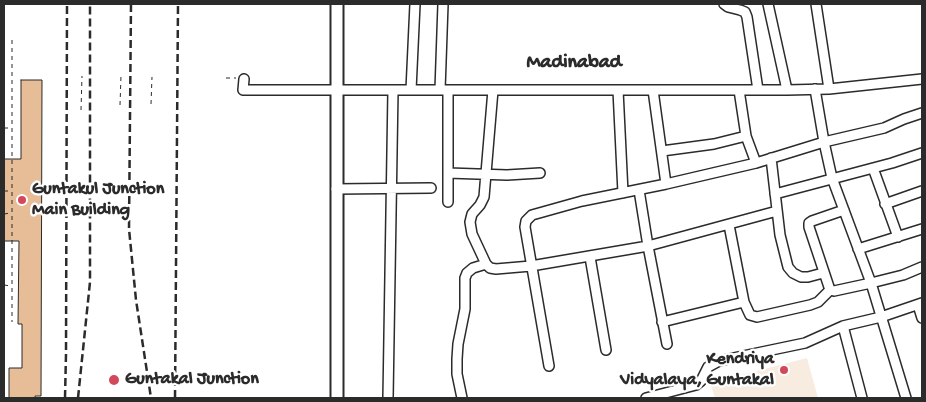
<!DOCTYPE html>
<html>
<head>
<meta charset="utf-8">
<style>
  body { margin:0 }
  #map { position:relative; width:926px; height:402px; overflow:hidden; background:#fff; font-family:"Gochi Hand",sans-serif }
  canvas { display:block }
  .frame { position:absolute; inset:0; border:5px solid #2b2b2b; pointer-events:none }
</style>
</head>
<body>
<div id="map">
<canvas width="926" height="402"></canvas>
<div class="frame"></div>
</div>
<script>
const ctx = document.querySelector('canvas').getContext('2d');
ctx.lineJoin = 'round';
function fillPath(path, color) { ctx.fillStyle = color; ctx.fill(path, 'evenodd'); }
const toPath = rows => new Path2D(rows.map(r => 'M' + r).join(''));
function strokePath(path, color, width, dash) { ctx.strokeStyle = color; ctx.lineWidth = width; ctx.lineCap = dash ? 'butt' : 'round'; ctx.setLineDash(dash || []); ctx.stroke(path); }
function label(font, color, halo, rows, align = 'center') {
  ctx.font = font + ' "Gochi Hand",sans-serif'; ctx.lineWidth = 4.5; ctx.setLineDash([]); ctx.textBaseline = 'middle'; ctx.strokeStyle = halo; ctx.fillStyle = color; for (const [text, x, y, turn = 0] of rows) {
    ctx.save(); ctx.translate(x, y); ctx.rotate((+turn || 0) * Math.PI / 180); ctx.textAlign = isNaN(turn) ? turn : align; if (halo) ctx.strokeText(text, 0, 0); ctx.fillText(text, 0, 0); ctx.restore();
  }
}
fillPath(toPath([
  [807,358,818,398,715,398,710,383]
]), '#f8ebe0');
const building = toPath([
  [21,80,42,80,41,396,35,396,35,398,9,398,9,368,22,368,22,324,18,324,19,241,4,241,4,159,21,159,21,80]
]);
fillPath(building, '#e7bd97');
strokePath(building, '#2b2b2b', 1);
const minor = toPath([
  [724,4,728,7,740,10,745,12,747,17,758,90],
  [768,4,787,90],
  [816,4,829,89],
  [244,79,243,90,787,90,829,89,922,79],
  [815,89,824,142,832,178,871,283,906,398],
  [411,90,415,4],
  [440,90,443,4],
  [493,90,484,197,480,205,472,214,470,222,472,234,486,264,490,268,496,269,531,266,648,246,777,211],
  [618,90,623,193],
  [653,90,666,184],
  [739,90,746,136,756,163],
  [662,151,714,144,746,136],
  [771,158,780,235,788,267,793,273,801,277,808,277,823,273],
  [873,168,898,237],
  [448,173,507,175,540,173],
  [336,189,431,188],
  [639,190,648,246,667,344],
  [775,194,892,163,922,153],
  [448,202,448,90],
  [885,204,922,191],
  [844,210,812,221,809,223,809,227,830,290,834,291,871,283,903,275,922,267],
  [729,225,744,302,750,315,757,317,810,305,818,302,830,290],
  [858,249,922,229],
  [590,257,606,350],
  [918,305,922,318],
  [662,322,744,302],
  [843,326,862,398],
  [549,366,525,227,526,221,532,215,582,201,666,184,756,163,824,142,884,128,904,119,922,113],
  [388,398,393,90],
  [462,398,457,374,457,359,458,344,465,309,465,278,467,273,473,268,486,264],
  [646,398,696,385,701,381,708,367,719,361,805,343,843,326,881,317,922,303]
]);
const tertiary = toPath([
  [337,4,337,398]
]);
strokePath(minor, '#2b2b2b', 12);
strokePath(tertiary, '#2b2b2b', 15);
strokePath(toPath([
  [12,40,12,322],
  [226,78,236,78],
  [151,104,152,77],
  [120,105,121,76],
  [81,110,82,76],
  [4,128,10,128],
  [4,191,11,191],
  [4,214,11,213],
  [4,285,11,286]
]), '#2b2b2b', 1, [4, 4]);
strokePath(minor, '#fff', 9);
strokePath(tertiary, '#fff', 11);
strokePath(toPath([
  [131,4,129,229,136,300,151,398],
  [65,398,66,354,67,4],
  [78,398,90,282,90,4],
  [175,398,178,4]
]), '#2b2b2b', 2.5, [8, 4]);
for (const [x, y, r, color] of [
  [22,200,5,"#d1495b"],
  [784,370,5,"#d1495b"],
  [114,380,6,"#d1495b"]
]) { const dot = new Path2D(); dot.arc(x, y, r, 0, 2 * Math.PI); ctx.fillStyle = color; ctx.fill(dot); strokePath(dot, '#fff', 2); }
label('bold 18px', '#2b2b2b', '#fff', [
  ["Guntakul Junction",32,190],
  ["Main Building",32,211],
  ["Kendriya",774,360,"right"],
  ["Vidyalaya, Guntakal",774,381,"right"],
  ["Guntakal Junction",125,380]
], 'left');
label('bold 20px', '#2b2b2b', '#fff', [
  ["Madinabad",574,64]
]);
</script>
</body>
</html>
